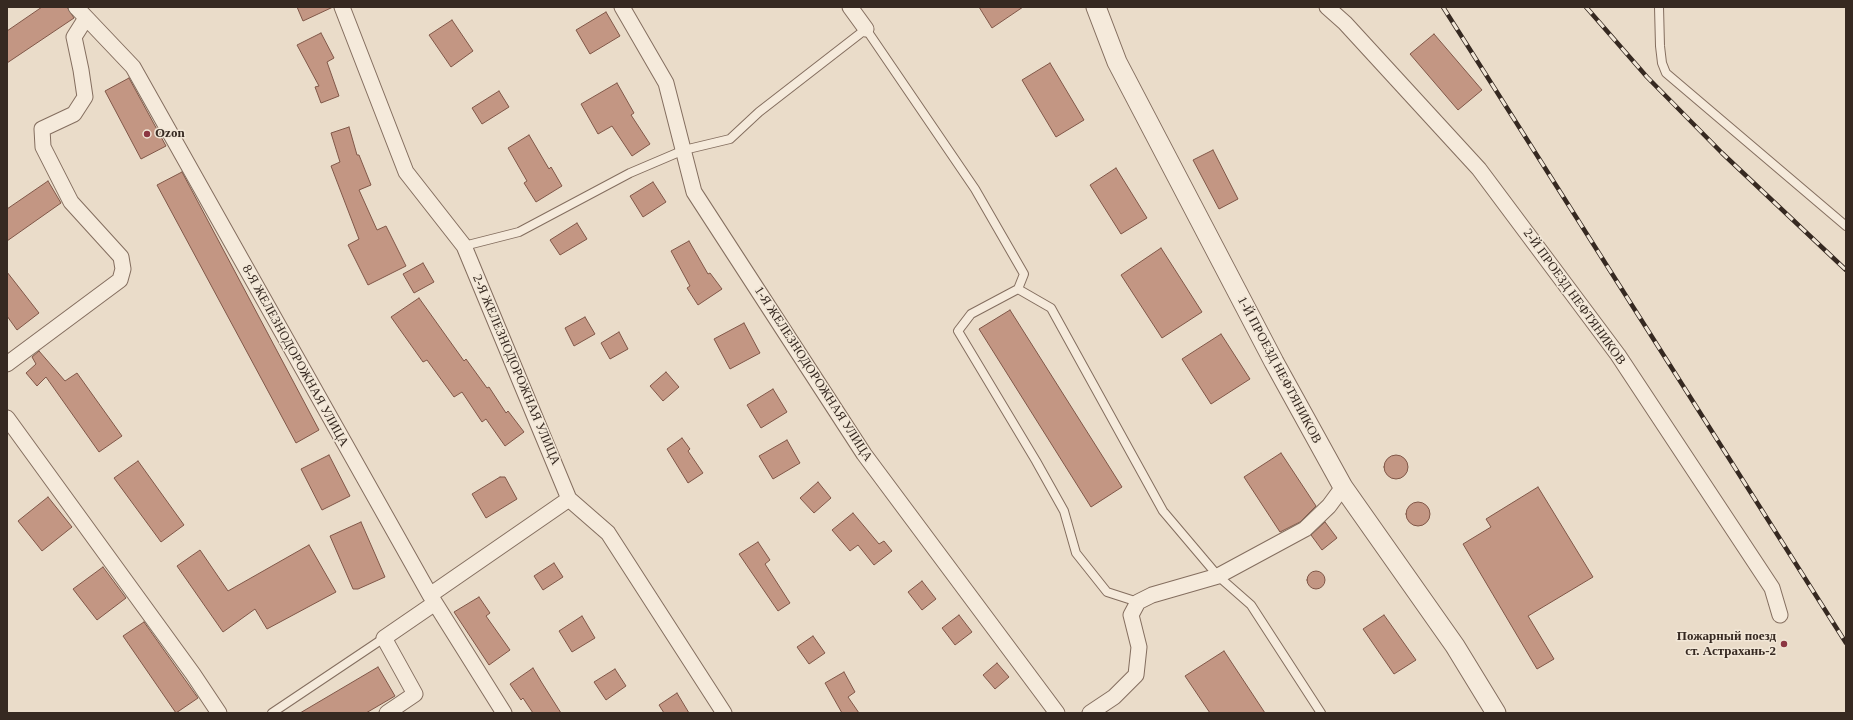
<!DOCTYPE html>
<html>
<head>
<meta charset="utf-8">
<style>
  body { margin:0 }
  #map { position:relative; width:1853px; height:720px; overflow:hidden; background:#eadcc9; font-family:Georgia,serif }
  canvas { display:block }
  .frame { position:absolute; inset:0; border:8px solid #362921; pointer-events:none }
</style>
</head>
<body>
<div id="map">
<canvas width="1853" height="720"></canvas>
<div class="frame"></div>
</div>
<script>
const ctx = document.querySelector('canvas').getContext('2d');
ctx.lineJoin = 'round';
function fillPath(path, color) { ctx.fillStyle = color; ctx.fill(path, 'evenodd'); }
const toPath = rows => new Path2D(rows.map(r => 'M' + r).join(''));
function strokePath(path, color, width, dash) { ctx.strokeStyle = color; ctx.lineWidth = width; ctx.lineCap = dash ? 'butt' : 'round'; ctx.setLineDash(dash || []); ctx.stroke(path); }
function label(font, color, halo, rows, align = 'center') {
  ctx.font = font + ' Georgia,serif'; ctx.lineWidth = 3; ctx.setLineDash([]); ctx.textBaseline = 'middle'; ctx.strokeStyle = halo; ctx.fillStyle = color; for (const [text, x, y, turn = 0] of rows) {
    ctx.save(); ctx.translate(x, y); ctx.rotate((+turn || 0) * Math.PI / 180); ctx.textAlign = isNaN(turn) ? turn : align; if (halo) ctx.strokeText(text, 0, 0); ctx.fillText(text, 0, 0); ctx.restore();
  }
}
const building = toPath([
  [42,7,67,7,74,18,7,63,7,31,42,7],
  [297,7,333,7,303,21,297,7],
  [979,7,1023,7,992,28,979,7],
  [606,12,620,36,590,54,576,30,606,12],
  [452,20,473,51,451,67,429,35,452,20],
  [321,33,334,58,327,62,339,96,321,103,315,87,319,86,297,45,321,33],
  [1434,34,1482,90,1458,110,1410,54,1434,34],
  [1050,63,1084,120,1056,137,1022,80,1050,63],
  [129,78,166,146,141,159,105,91,129,78],
  [617,83,634,113,631,115,650,144,632,156,612,126,598,134,581,104,617,83],
  [499,91,509,107,482,124,472,108,499,91],
  [349,127,357,155,359,155,371,185,359,190,377,230,386,226,406,266,368,285,348,245,359,239,331,166,340,162,331,133,349,127],
  [529,135,549,169,551,167,562,186,536,202,524,183,527,181,508,148,529,135],
  [1213,150,1238,199,1219,209,1193,160,1213,150],
  [1116,168,1147,218,1121,234,1090,185,1116,168],
  [182,172,319,430,296,443,157,185,182,172],
  [48,181,61,203,7,241,7,209,48,181],
  [653,182,666,202,643,217,630,196,653,182],
  [577,223,587,239,560,255,550,240,577,223],
  [689,241,708,274,710,273,722,289,698,305,687,288,690,286,671,251,689,241],
  [1161,248,1202,312,1162,338,1121,275,1161,248],
  [423,263,434,282,414,293,403,274,423,263],
  [7,272,39,313,17,330,7,316,7,272],
  [419,298,464,361,466,359,487,388,489,387,506,413,508,411,524,432,505,446,486,419,482,422,462,392,454,397,427,360,423,362,391,317,419,298],
  [1010,310,1122,487,1091,507,979,329,1010,310],
  [585,317,595,334,574,346,565,328,585,317],
  [744,323,760,353,730,369,714,339,744,323],
  [619,332,628,349,610,359,601,343,619,332],
  [1221,334,1250,379,1211,404,1182,359,1221,334],
  [39,351,65,381,77,373,122,436,99,452,46,377,37,386,26,373,36,364,32,357,39,351],
  [666,372,679,387,663,401,650,386,666,372],
  [773,389,787,412,761,428,747,405,773,389],
  [682,438,690,449,688,451,703,473,688,483,667,449,682,438],
  [787,440,800,463,773,479,759,456,787,440],
  [1281,453,1316,506,1300,522,1280,532,1244,477,1281,453],
  [329,455,350,496,322,510,301,469,329,455],
  '1384 467a12 12 0 1 1 24 0a12 12 0 1 1-24 0Z',
  [138,461,184,525,161,542,114,478,138,461],
  [500,477,505,477,517,499,486,518,472,494,500,477],
  [818,482,831,498,814,513,800,498,818,482],
  [1538,487,1593,577,1528,616,1554,659,1537,669,1463,544,1491,527,1486,519,1538,487],
  [48,497,72,527,42,551,18,521,48,497],
  '1406 514a12 12 0 1 1 24 0a12 12 0 1 1-24 0Z',
  [853,513,879,544,884,541,892,551,874,565,858,545,850,551,832,530,853,513],
  [361,522,385,577,358,589,353,589,330,536,361,522],
  [1325,522,1337,538,1322,550,1311,535,1325,522],
  [758,542,770,560,765,564,790,603,778,611,739,554,758,542],
  [309,545,336,592,267,629,255,609,223,632,177,566,200,550,228,591,309,545],
  [554,563,563,577,543,590,534,576,554,563],
  [103,567,126,598,97,620,73,589,103,567],
  '1307 580a9 9 0 1 1 18 0a9 9 0 1 1-18 0Z',
  [922,581,936,599,922,610,908,592,922,581],
  [479,597,490,613,486,616,510,650,489,665,454,612,479,597],
  [959,615,972,632,955,645,942,628,959,615],
  [1384,615,1416,660,1394,674,1363,629,1384,615],
  [582,616,595,638,572,652,559,631,582,616],
  [144,622,198,698,176,713,123,636,144,622],
  [813,636,825,653,809,664,797,647,813,636],
  [1224,651,1265,713,1210,713,1185,676,1224,651],
  [997,663,1009,677,995,689,983,675,997,663],
  [378,667,395,696,366,713,300,713,378,667],
  [533,668,542,683,561,713,533,713,523,698,521,700,510,684,533,668],
  [615,669,626,686,606,700,594,682,615,669],
  [844,672,855,692,848,697,859,713,842,713,825,683,844,672],
  [677,693,689,713,664,713,659,705,677,693]
]);
fillPath(building, '#c39683');
strokePath(building, '#805748', 1);
const service = toPath([
  [1659,7,1660,46,1662,63,1666,73,1846,226],
  [464,246,519,232,630,173,684,150,730,139,759,112,866,29,975,189,1024,274,1018,289],
  [1138,602,1107,592,1076,553,1064,511,1036,461,958,331,971,314,1018,289,1051,308,1163,511,1218,576,1251,605,1321,713],
  [272,713,384,638]
]);
const minor = toPath([
  [76,7,133,67,430,595,504,713],
  [342,7,406,172,464,246,569,499,608,533,724,713],
  [622,7,666,83,694,192,864,454,1057,713],
  [850,7,866,29],
  [1327,7,1345,23,1479,169,1618,355,1772,588,1780,615],
  [7,364,120,280,123,269,121,257,71,202,43,147,42,129,74,114,85,97,81,70,74,37,86,18],
  [7,418,193,674,219,713],
  [430,595,569,499],
  [387,713,415,694,384,638,435,603],
  [1090,713,1114,697,1136,675,1139,647,1131,615,1138,602,1152,595,1218,576,1305,529,1329,506,1343,487]
]);
const tertiary = toPath([
  [1096,7,1117,62,1274,362,1343,487,1455,646,1496,713]
]);
strokePath(service, '#846e5f', 10);
strokePath(minor, '#846e5f', 17);
strokePath(tertiary, '#846e5f', 21);
strokePath(service, '#f5eadb', 8);
strokePath(minor, '#f5eadb', 15);
strokePath(tertiary, '#f5eadb', 19);
const rail = toPath([
  [1443,7,1846,643],
  [1586,7,1647,77,1722,153,1846,270]
]);
strokePath(rail, '#362921', 4.5);
strokePath(rail, '#f2e7d7', 3, [9]);
for (const [x, y, r, color] of [
  [147,134,4,"#8c3642"],
  [1784,644,4,"#8c3642"]
]) { const dot = new Path2D(); dot.arc(x, y, r, 0, 2 * Math.PI); ctx.fillStyle = color; ctx.fill(dot); strokePath(dot, '#f2e7d7', 1.5); }
label('bold 13px', '#362921', '#f2e7d7', [
  ["Ozon",155,134],
  ["Пожарный поезд",1776,637,"right"],
  ["ст. Астрахань-2",1776,652,"right"]
], 'left');
label('13px', '#362921', '#f2e7d7', [
  ["2-Й ПРОЕЗД НЕФТЯНИКОВ",1574,297,54],
  ["8-Я ЖЕЛЕЗНОДОРОЖНАЯ УЛИЦА",295,356,61],
  ["2-Я ЖЕЛЕЗНОДОРОЖНАЯ УЛИЦА",516,370,67],
  ["1-Й ПРОЕЗД НЕФТЯНИКОВ",1279,370,62],
  ["1-Я ЖЕЛЕЗНОДОРОЖНАЯ УЛИЦА",813,374,57]
]);
</script>
</body>
</html>
